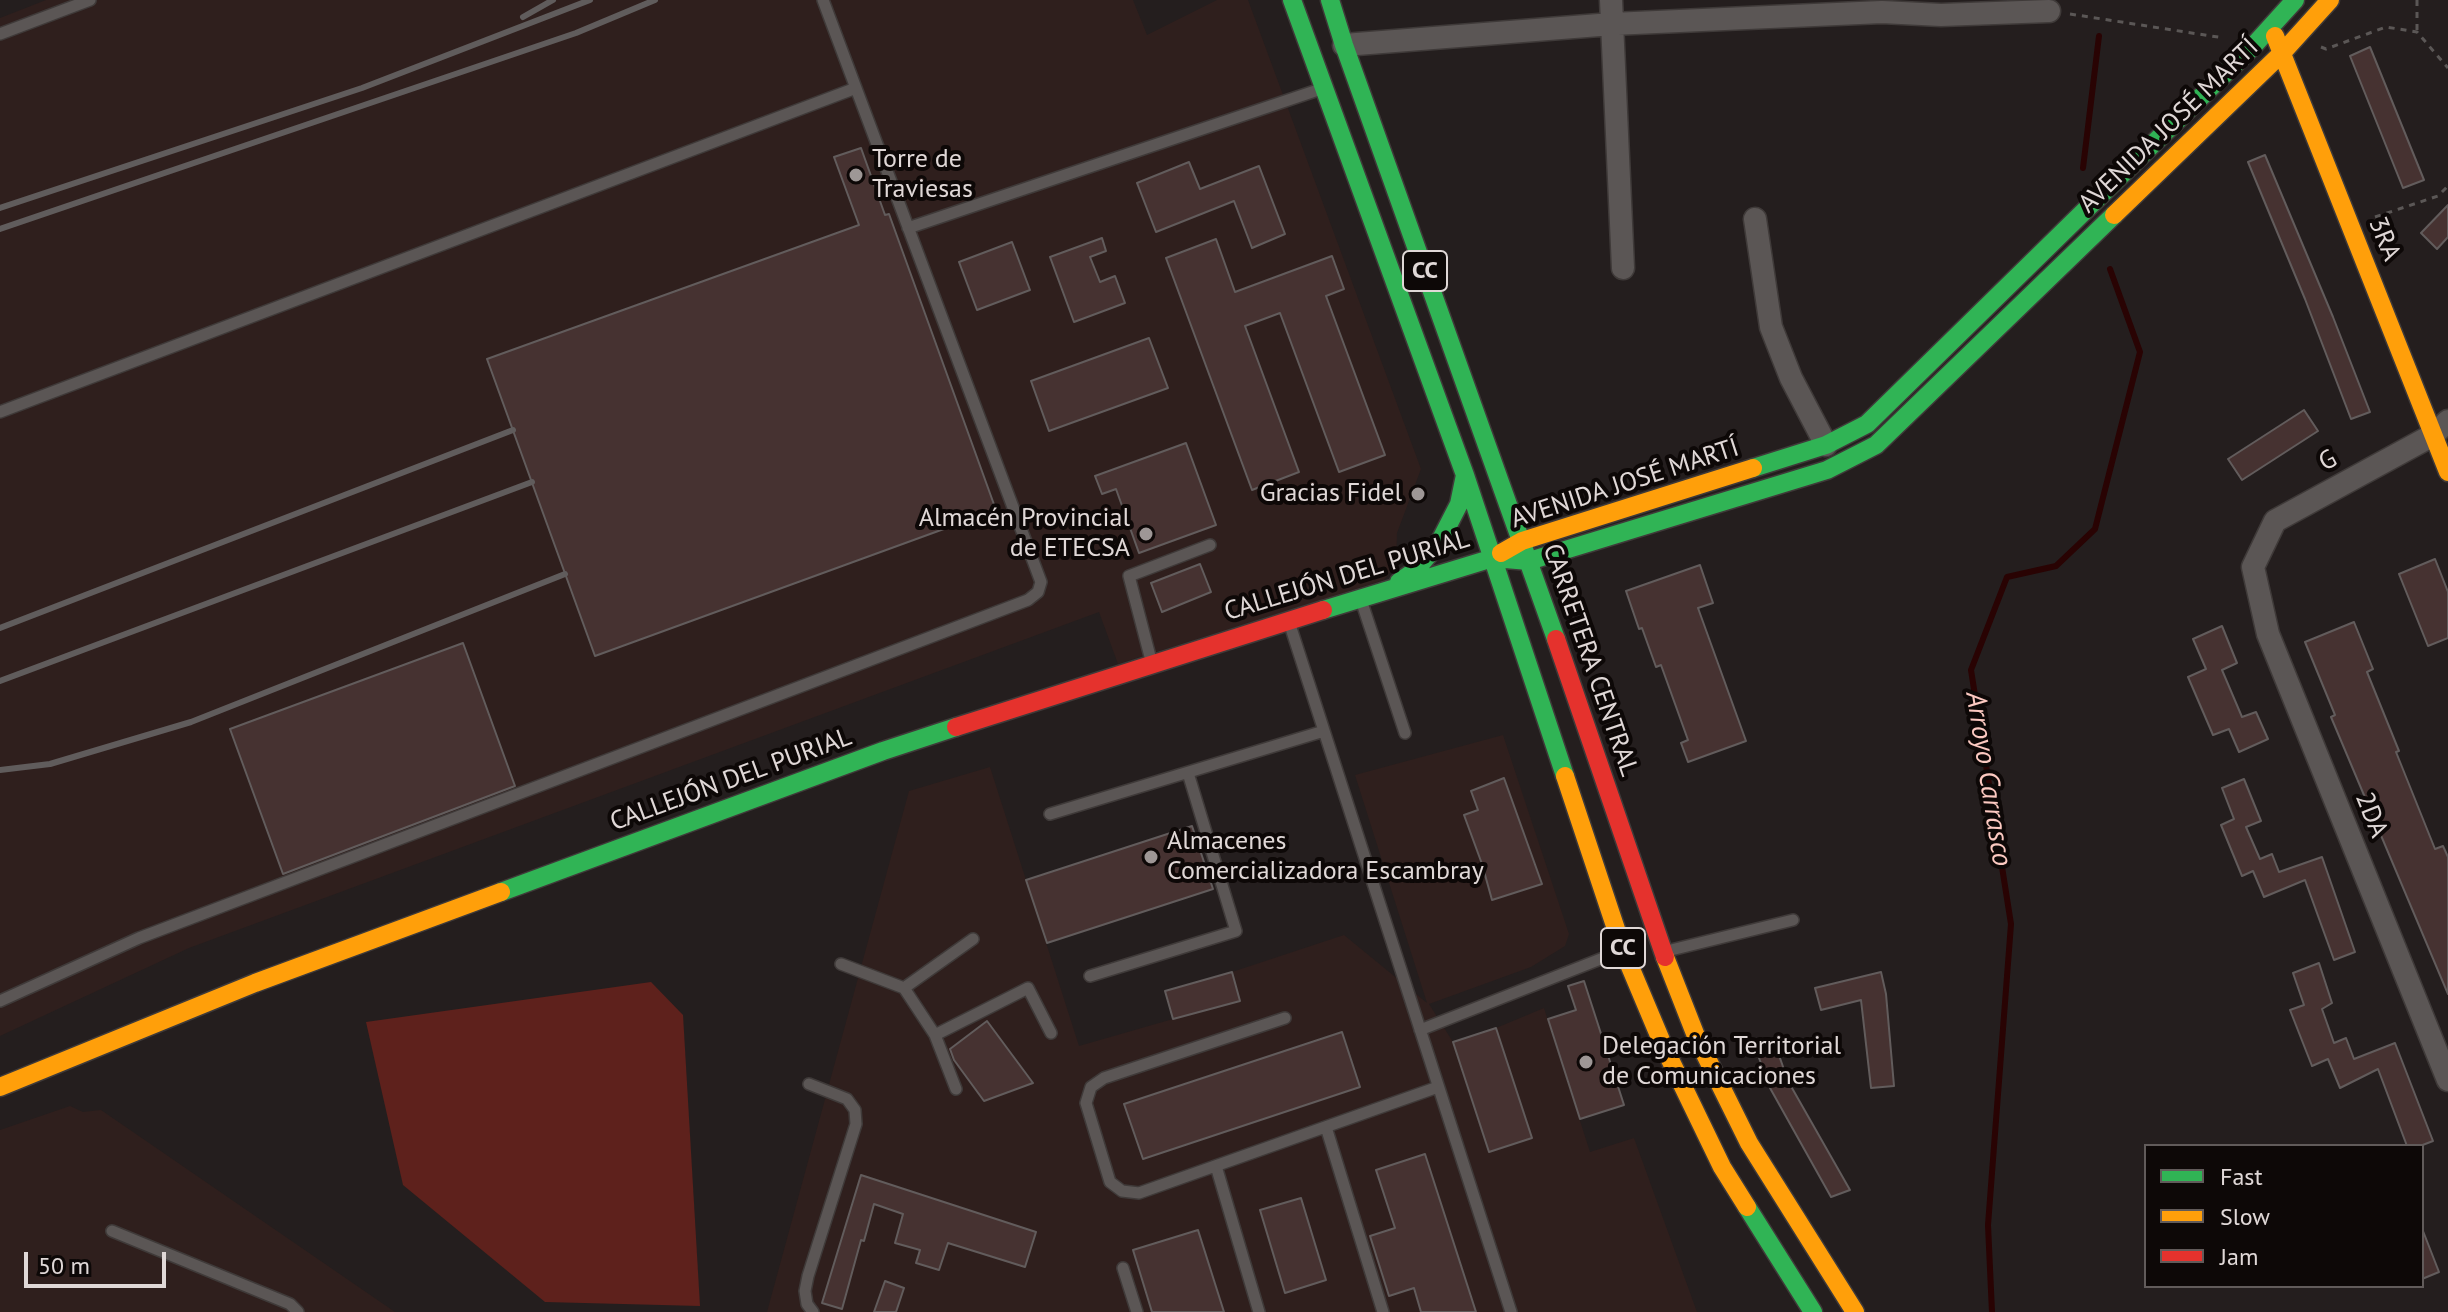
<!DOCTYPE html>
<html>
<head>
<meta charset="utf-8">
<style>
  body { margin:0 }
  #map { position:relative; width:2448px; height:1312px; overflow:hidden; background:#241e1e; font-family:"PT Sans",sans-serif }
  canvas { display:block }
  .legend { position:absolute; left:2144px; top:1144px; width:280px; height:144px; box-sizing:border-box; background:#0d0807; border:2px solid #615b5a; margin:0; padding:10px 14px; list-style:none; font-size:24px; color:#e0d8d7 }
  .legend li { display:flex; align-items:center; gap:16px; height:40px }
  .legend b { width:40px; border:2px solid #615b5a }
  .scale { position:absolute; left:24px; top:1252px; width:142px; height:36px; box-sizing:border-box; border:4px solid #e0d8d7; border-top:0; padding-left:10px; font-size:24px; line-height:28px; white-space:nowrap; color:#e0d8d7; -webkit-text-stroke:6px #0d0807; paint-order:stroke }
</style>
</head>
<body>
<div id="map">
<canvas width="2448" height="1312"></canvas>
<ul class="legend">
<li><b style="height:10px;background:#30b455"></b>Fast</li>
<li><b style="height:10px;background:#ff9f0a"></b>Slow</li>
<li><b style="height:10px;background:#e5322d"></b>Jam</li>
</ul>
<div class="scale">50 m</div>
</div>
<script>
const ctx = document.querySelector('canvas').getContext('2d');
ctx.lineJoin = 'round';
function fillPath(path, color) { ctx.fillStyle = color; ctx.fill(path, 'evenodd'); }
const toPath = rows => new Path2D(rows.map(r => 'M' + r).join(''));
function strokePath(path, color, width, dash) { ctx.strokeStyle = color; ctx.lineWidth = width; ctx.lineCap = dash ? 'butt' : 'round'; ctx.setLineDash(dash || []); ctx.stroke(path); }
function label(font, color, halo, rows, align = 'center') {
  ctx.font = font + ' "PT Sans",sans-serif'; ctx.lineWidth = 8; ctx.setLineDash([]); ctx.textBaseline = 'middle'; ctx.strokeStyle = halo; ctx.fillStyle = color; for (const [text, x, y, turn = 0] of rows) {
    ctx.save(); ctx.translate(x, y); ctx.rotate((+turn || 0) * Math.PI / 180); ctx.textAlign = isNaN(turn) ? turn : align; if (halo) ctx.strokeText(text, 0, 0); ctx.fillText(text, 0, 0); ctx.restore();
  }
}
fillPath(toPath([
  [46,0,1133,0,1147,35,1217,0,1248,0,1421,469,1397,533,1396,565,1384,580,1118,664,1099,612,189,948,0,1036,0,18],
  [1503,735,1569,934,1565,946,1531,967,1429,1004,1453,1042,1496,1028,1544,1008,1590,1152,1634,1138,1697,1312,767,1312,909,791,990,767,1079,1046,1173,1019,1165,991,1232,972,1344,935,1427,1003,1355,775],
  [70,1106,83,1112,101,1110,395,1312,0,1312,0,1130]
]), '#2f1f1d');
fillPath(toPath([
  [651,982,683,1015,700,1306,545,1302,403,1185,366,1022]
]), '#5e211c');
strokePath(toPath([
  [2083,168,2099,36],
  [1992,1312,1988,1225,2011,924,1971,670,2007,577,2056,566,2095,529,2140,352,2110,269]
]), '#290303', 6);
const building = toPath([
  [2370,47,2424,180,2403,188,2350,56,2370,47],
  [861,148,885,215,889,214,996,510,595,656,487,359,859,225,834,157,861,148],
  [2265,155,2333,317,2370,412,2351,419,2305,299,2248,162,2265,155],
  [1189,162,1200,189,1259,166,1285,234,1252,248,1234,201,1156,232,1137,183,1189,162],
  [2448,205,2448,237,2437,249,2421,233,2448,205],
  [1102,238,1106,251,1090,257,1100,282,1115,276,1125,303,1074,322,1050,257,1102,238],
  [1216,239,1235,292,1332,256,1344,289,1326,296,1385,455,1339,472,1280,313,1245,326,1299,472,1252,490,1166,258,1216,239],
  [1012,242,1030,290,977,310,959,262,1012,242],
  [1149,338,1168,388,1049,431,1031,381,1149,338],
  [2304,410,2318,431,2242,480,2228,459,2304,410],
  [1186,443,1216,525,1139,553,1116,489,1102,494,1095,476,1186,443],
  [2435,559,2448,592,2448,638,2428,646,2399,574,2435,559],
  [1200,564,1211,592,1162,612,1151,583,1200,564],
  [1700,565,1713,603,1698,608,1746,741,1688,762,1681,743,1688,740,1661,665,1656,667,1642,628,1639,629,1626,591,1700,565],
  [2354,622,2373,669,2367,672,2399,751,2396,752,2435,849,2443,846,2448,857,2448,994,2331,717,2335,715,2305,642,2354,622],
  [2222,626,2237,663,2222,670,2242,717,2256,712,2268,739,2239,752,2229,729,2213,735,2188,677,2206,669,2193,639,2222,626],
  [463,643,515,786,283,874,230,729,463,643],
  [1504,778,1542,884,1492,900,1482,864,1464,815,1478,810,1471,791,1504,778],
  [2244,779,2261,821,2246,827,2260,859,2272,854,2279,872,2322,857,2355,952,2334,960,2305,880,2264,897,2253,871,2242,876,2221,825,2234,819,2222,788,2244,779],
  [1192,826,1213,889,1047,943,1026,880,1192,826],
  [2319,963,2332,1003,2322,1009,2334,1043,2346,1038,2354,1059,2395,1043,2433,1141,2420,1146,2407,1146,2378,1069,2340,1088,2328,1059,2312,1066,2290,1010,2304,1005,2293,973,2319,963],
  [1232,972,1240,1001,1173,1019,1165,991,1232,972],
  [1881,972,1886,994,1894,1086,1871,1088,1861,1000,1821,1010,1815,988,1881,972],
  [1584,981,1624,1105,1580,1119,1548,1019,1576,1010,1568,986,1584,981],
  [987,1021,1033,1083,984,1101,954,1060,950,1049,987,1021],
  [1496,1028,1532,1138,1489,1152,1453,1042,1496,1028],
  [1342,1032,1360,1087,1143,1159,1124,1104,1342,1032],
  [1774,1041,1788,1081,1850,1190,1831,1197,1770,1088,1755,1047,1774,1041],
  [1425,1154,1476,1312,1421,1312,1414,1288,1389,1296,1370,1236,1395,1228,1376,1170,1425,1154],
  [861,1175,1036,1232,1025,1267,948,1243,939,1270,916,1263,920,1250,895,1243,903,1214,874,1204,864,1241,861,1240,842,1309,822,1303,861,1175],
  [1301,1198,1326,1280,1285,1293,1260,1210,1301,1198],
  [1198,1230,1224,1312,1152,1312,1133,1250,1198,1230],
  [2423,1231,2439,1272,2422,1279,2422,1232,2423,1231],
  [885,1281,904,1288,896,1312,874,1312,885,1281]
]);
fillPath(building, '#463231');
strokePath(building, '#625c5c', 2);
const lane = toPath([
  [0,34,90,0],
  [908,228,1321,89],
  [0,412,856,88],
  [1362,603,1405,733],
  [1290,625,1511,1312],
  [1152,664,1129,576,1210,545],
  [1050,814,1324,731],
  [1667,951,1793,920],
  [841,964,904,988,935,1035,956,1089],
  [1090,976,1236,931,1188,773],
  [904,988,973,939],
  [0,1001,139,938,1028,600,1038,592,1041,582,823,0],
  [1285,1018,1104,1078,1091,1087,1086,1103,1110,1182,1122,1191,1139,1193,1438,1087],
  [1420,1030,1621,951],
  [935,1035,1028,988,1051,1033],
  [809,1084,847,1099,855,1110,856,1124,808,1276,805,1291,807,1304,813,1312],
  [1326,1127,1383,1312],
  [1216,1166,1259,1312],
  [112,1231,290,1304,298,1312],
  [1123,1268,1137,1312]
]);
const street = toPath([
  [1611,0,1623,268],
  [1344,45,1612,24,1882,12,1941,15,2049,11],
  [1755,219,1771,327,1791,378,1826,445],
  [2448,421,2433,435,2275,521,2253,567,2268,634,2448,1080]
]);
const fast = toPath([
  [1292,0,1465,475,1565,776],
  [1330,0,1344,45,1556,639],
  [1753,468,1826,445,1867,424,2256,43,2295,0],
  [1501,553,1493,558,1529,561,1827,470,1876,445,2114,215],
  [1399,582,1415,571,1440,541,1459,504,1465,475],
  [1323,610,1493,558],
  [501,892,883,751,956,727],
  [1747,1207,1813,1312]
]);
const slow = toPath([
  [2275,36,2448,472],
  [2114,215,2282,53,2330,0],
  [1501,553,1522,541,1753,468],
  [1565,776,1623,950,1663,1045,1722,1167,1747,1207],
  [1665,957,1696,1036,1749,1143,1855,1312],
  [0,1087,255,983,501,892]
]);
const jam = toPath([
  [1556,639,1665,957],
  [956,727,1323,610]
]);
strokePath(lane, '#3f3a39', 14);
strokePath(street, '#3f3a39', 25);
strokePath(fast, '#3f3a39', 21);
strokePath(slow, '#3f3a39', 21);
strokePath(jam, '#3f3a39', 21);
strokePath(toPath([
  [2417,0,2417,32],
  [2070,14,2224,38],
  [2321,47,2326,49,2386,27,2417,32,2448,68],
  [2375,217,2438,196,2448,186]
]), '#5b5756', 3, [6, 6]);
strokePath(lane, '#5b5655', 11);
strokePath(street, '#5b5655', 22);
strokePath(fast, '#30b455', 18);
strokePath(slow, '#ff9f0a', 18);
strokePath(jam, '#e5322d', 18);
strokePath(toPath([
  [523,17,553,0],
  [0,208,362,88,590,0],
  [0,229,576,33,655,0],
  [0,628,513,430],
  [0,681,532,482],
  [0,770,50,764,191,722,565,574]
]), '#605c5c', 6);
for (const [x, y, r, color] of [
  [856,175,8,"#9e9796"],
  [1418,494,8,"#9e9796"],
  [1146,534,8,"#9e9796"],
  [1151,857,8,"#9e9796"],
  [1586,1062,8,"#9e9796"]
]) { const dot = new Path2D(); dot.arc(x, y, r, 0, 2 * Math.PI); ctx.fillStyle = color; ctx.fill(dot); strokePath(dot, '#0d0807', 3); }
for (const [x, y, w] of [
  [1425,271,44],
  [1623,948,44]
]) { const box = new Path2D(); box.roundRect(x - w / 2, y - 20, w, 40, 6); ctx.fillStyle = '#0d0807'; ctx.fill(box); strokePath(box, '#e0d8d7', 2); }
label('bold 24px', '#e0d8d7', null, [
  ["CC",1425,271],
  ["CC",1623,948]
]);
label('26px', '#e0d8d7', '#0d0807', [
  ["AVENIDA JOSÉ MARTÍ",2169,126,-44],
  ["3RA",2384,239,68],
  ["G",2328,461,-28],
  ["AVENIDA JOSÉ MARTÍ",1625,484,-18],
  ["CALLEJÓN DEL PURIAL",1347,576,-17],
  ["CARRETERA CENTRAL",1590,660,71],
  ["CALLEJÓN DEL PURIAL",731,780,-20],
  ["2DA",2371,815,68]
]);
label('26px', '#e0d8d7', '#0d0807', [
  ["Torre de",872,160],
  ["Traviesas",872,190],
  ["Gracias Fidel",1402,494,"right"],
  ["Almacén Provincial",1130,519,"right"],
  ["de ETECSA",1130,549,"right"],
  ["Almacenes",1167,842],
  ["Comercializadora Escambray",1167,872],
  ["Delegación Territorial",1602,1047],
  ["de Comunicaciones",1602,1077]
], 'left');
label('italic 28px', '#fcc9c1', '#0d0807', [
  ["Arroyo Carrasco",1988,779,81]
]);
</script>
</body>
</html>
